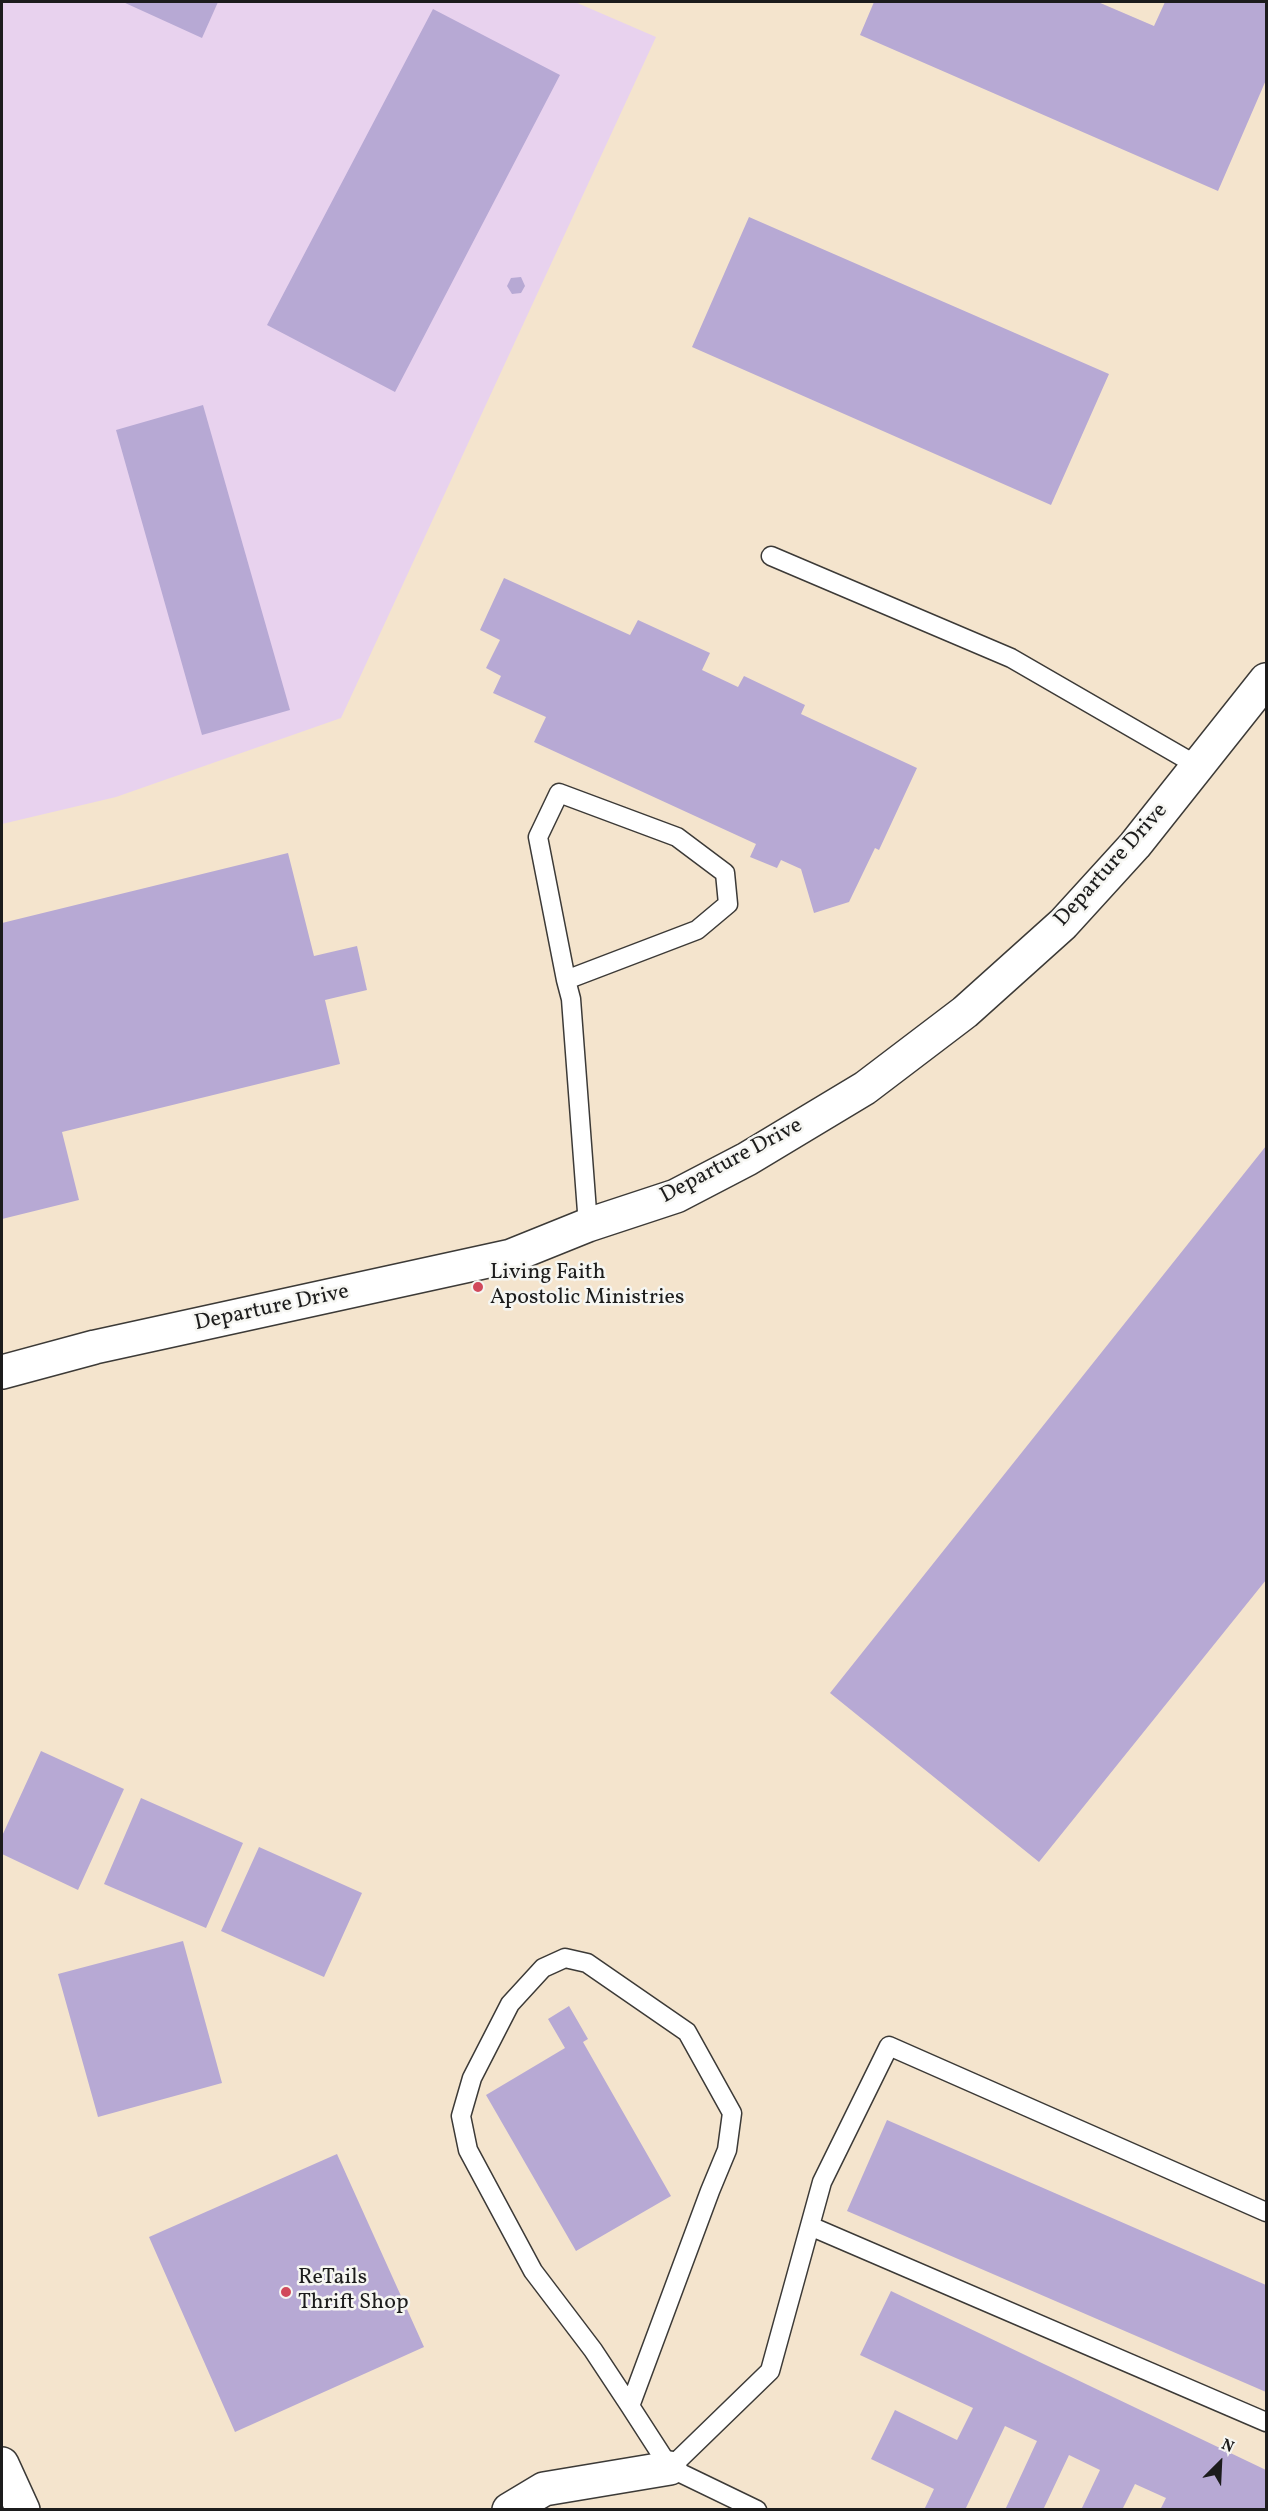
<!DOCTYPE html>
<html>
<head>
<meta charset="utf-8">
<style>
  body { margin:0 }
  #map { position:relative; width:1268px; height:2511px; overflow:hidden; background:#f4e4cd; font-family:Vollkorn,serif }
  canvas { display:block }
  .frame { position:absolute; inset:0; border:3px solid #1c1c1c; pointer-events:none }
  .north { position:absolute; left:1190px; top:2433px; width:60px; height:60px; -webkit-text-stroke:4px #f6f6f2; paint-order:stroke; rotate:24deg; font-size:16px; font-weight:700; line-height:24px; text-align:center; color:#1c1c1c }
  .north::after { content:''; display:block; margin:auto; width:21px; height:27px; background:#1c1c1c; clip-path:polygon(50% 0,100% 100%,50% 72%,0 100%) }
</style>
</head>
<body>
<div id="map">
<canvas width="1268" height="2511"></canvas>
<div class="frame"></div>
<div class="north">N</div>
</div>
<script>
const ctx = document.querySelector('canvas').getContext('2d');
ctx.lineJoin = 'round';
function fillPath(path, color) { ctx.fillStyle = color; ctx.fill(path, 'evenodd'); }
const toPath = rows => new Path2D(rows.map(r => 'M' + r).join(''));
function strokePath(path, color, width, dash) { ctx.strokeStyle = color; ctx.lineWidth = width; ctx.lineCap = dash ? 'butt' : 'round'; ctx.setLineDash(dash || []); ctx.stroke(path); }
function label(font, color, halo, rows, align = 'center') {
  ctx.font = font + ' Vollkorn,serif'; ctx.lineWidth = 5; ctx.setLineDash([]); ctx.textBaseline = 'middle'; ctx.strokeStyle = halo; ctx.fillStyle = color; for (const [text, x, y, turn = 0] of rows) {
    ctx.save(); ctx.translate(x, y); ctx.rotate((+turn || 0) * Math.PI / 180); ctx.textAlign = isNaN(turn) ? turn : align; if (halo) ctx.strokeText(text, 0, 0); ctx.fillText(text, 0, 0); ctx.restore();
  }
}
fillPath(toPath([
  [2,2,575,2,656,37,341,718,116,797,2,824]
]), '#e8d2ee');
fillPath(toPath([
  [123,2,218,2,202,38],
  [874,2,1098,2,1154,26,1165,2,1266,2,1266,80,1218,191,860,35],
  [433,9,560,75,395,392,267,325],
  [749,217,1109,374,1051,505,692,347],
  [521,277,525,286,521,293,512,294,507,286,511,278],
  [203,405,290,710,202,735,116,430],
  [504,578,630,635,638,620,710,653,702,670,738,687,744,676,805,705,801,714,917,768,879,850,875,848,849,902,814,913,801,869,781,860,777,868,750,857,756,844,534,742,546,717,493,693,501,676,486,668,500,640,480,630],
  [288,853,314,956,357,946,367,990,325,1000,340,1064,62,1132,79,1200,2,1219,2,923],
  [1266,1146,1266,1580,1039,1862,830,1693],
  [41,1751,124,1789,78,1890,2,1854,2,1836],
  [141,1798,243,1843,206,1928,104,1884],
  [259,1847,362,1893,324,1977,221,1931],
  [183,1941,222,2083,98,2117,58,1974],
  [569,2006,588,2039,583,2042,671,2196,576,2251,486,2095,565,2048,548,2019],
  [887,2120,1266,2285,1266,2392,847,2211],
  [337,2154,424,2347,235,2432,149,2237],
  [891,2291,1266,2470,1266,2510,1160,2510,1166,2498,1135,2484,1122,2510,1081,2510,1100,2470,1069,2455,1043,2510,1005,2510,1037,2441,1005,2426,965,2510,924,2510,934,2489,871,2459,895,2410,957,2440,973,2408,860,2355]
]), '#b7a9d4');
const service = toPath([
  [771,556,1011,658,1198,766],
  [566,980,697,930,728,904,725,873,677,837,559,793,538,837,566,980,571,999,588,1225],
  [810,2226,1266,2422],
  [630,2406,710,2191,727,2150,732,2113,687,2032,587,1963,565,1958,543,1968,510,2004,472,2078,461,2116,468,2150,533,2271,593,2350,630,2406,670,2468,757,2510],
  [670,2468,770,2371,822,2182,889,2046,1266,2212]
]);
const minor = toPath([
  [509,2510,544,2489,670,2468]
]);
const tertiary = toPath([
  [2,1372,95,1347,511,1256,588,1225,676,1196,747,1159,865,1088,965,1012,1063,924,1135,845,1266,680]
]);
const secondary = toPath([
  [2,2464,23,2510]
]);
strokePath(service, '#3c3a37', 21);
strokePath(minor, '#3c3a37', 36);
strokePath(tertiary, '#3c3a37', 36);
strokePath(secondary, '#3c3a37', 36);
strokePath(service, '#fff', 18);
strokePath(minor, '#fff', 33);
strokePath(tertiary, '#fff', 33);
strokePath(secondary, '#fff', 33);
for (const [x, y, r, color] of [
  [478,1287,6,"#d1495b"],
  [286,2292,6,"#d1495b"]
]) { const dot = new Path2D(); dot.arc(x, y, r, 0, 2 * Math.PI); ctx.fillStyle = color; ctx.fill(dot); strokePath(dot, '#f6f6f2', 2); }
label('22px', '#1c1c1c', '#f6f6f2', [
  ["Departure Drive",1112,866,-48],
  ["Departure Drive",732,1162,-28],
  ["Departure Drive",272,1309,-12]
]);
label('22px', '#1c1c1c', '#f6f6f2', [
  ["Living Faith",490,1274],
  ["Apostolic Ministries",490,1299],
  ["ReTails",298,2279],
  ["Thrift Shop",298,2304]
], 'left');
</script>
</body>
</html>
